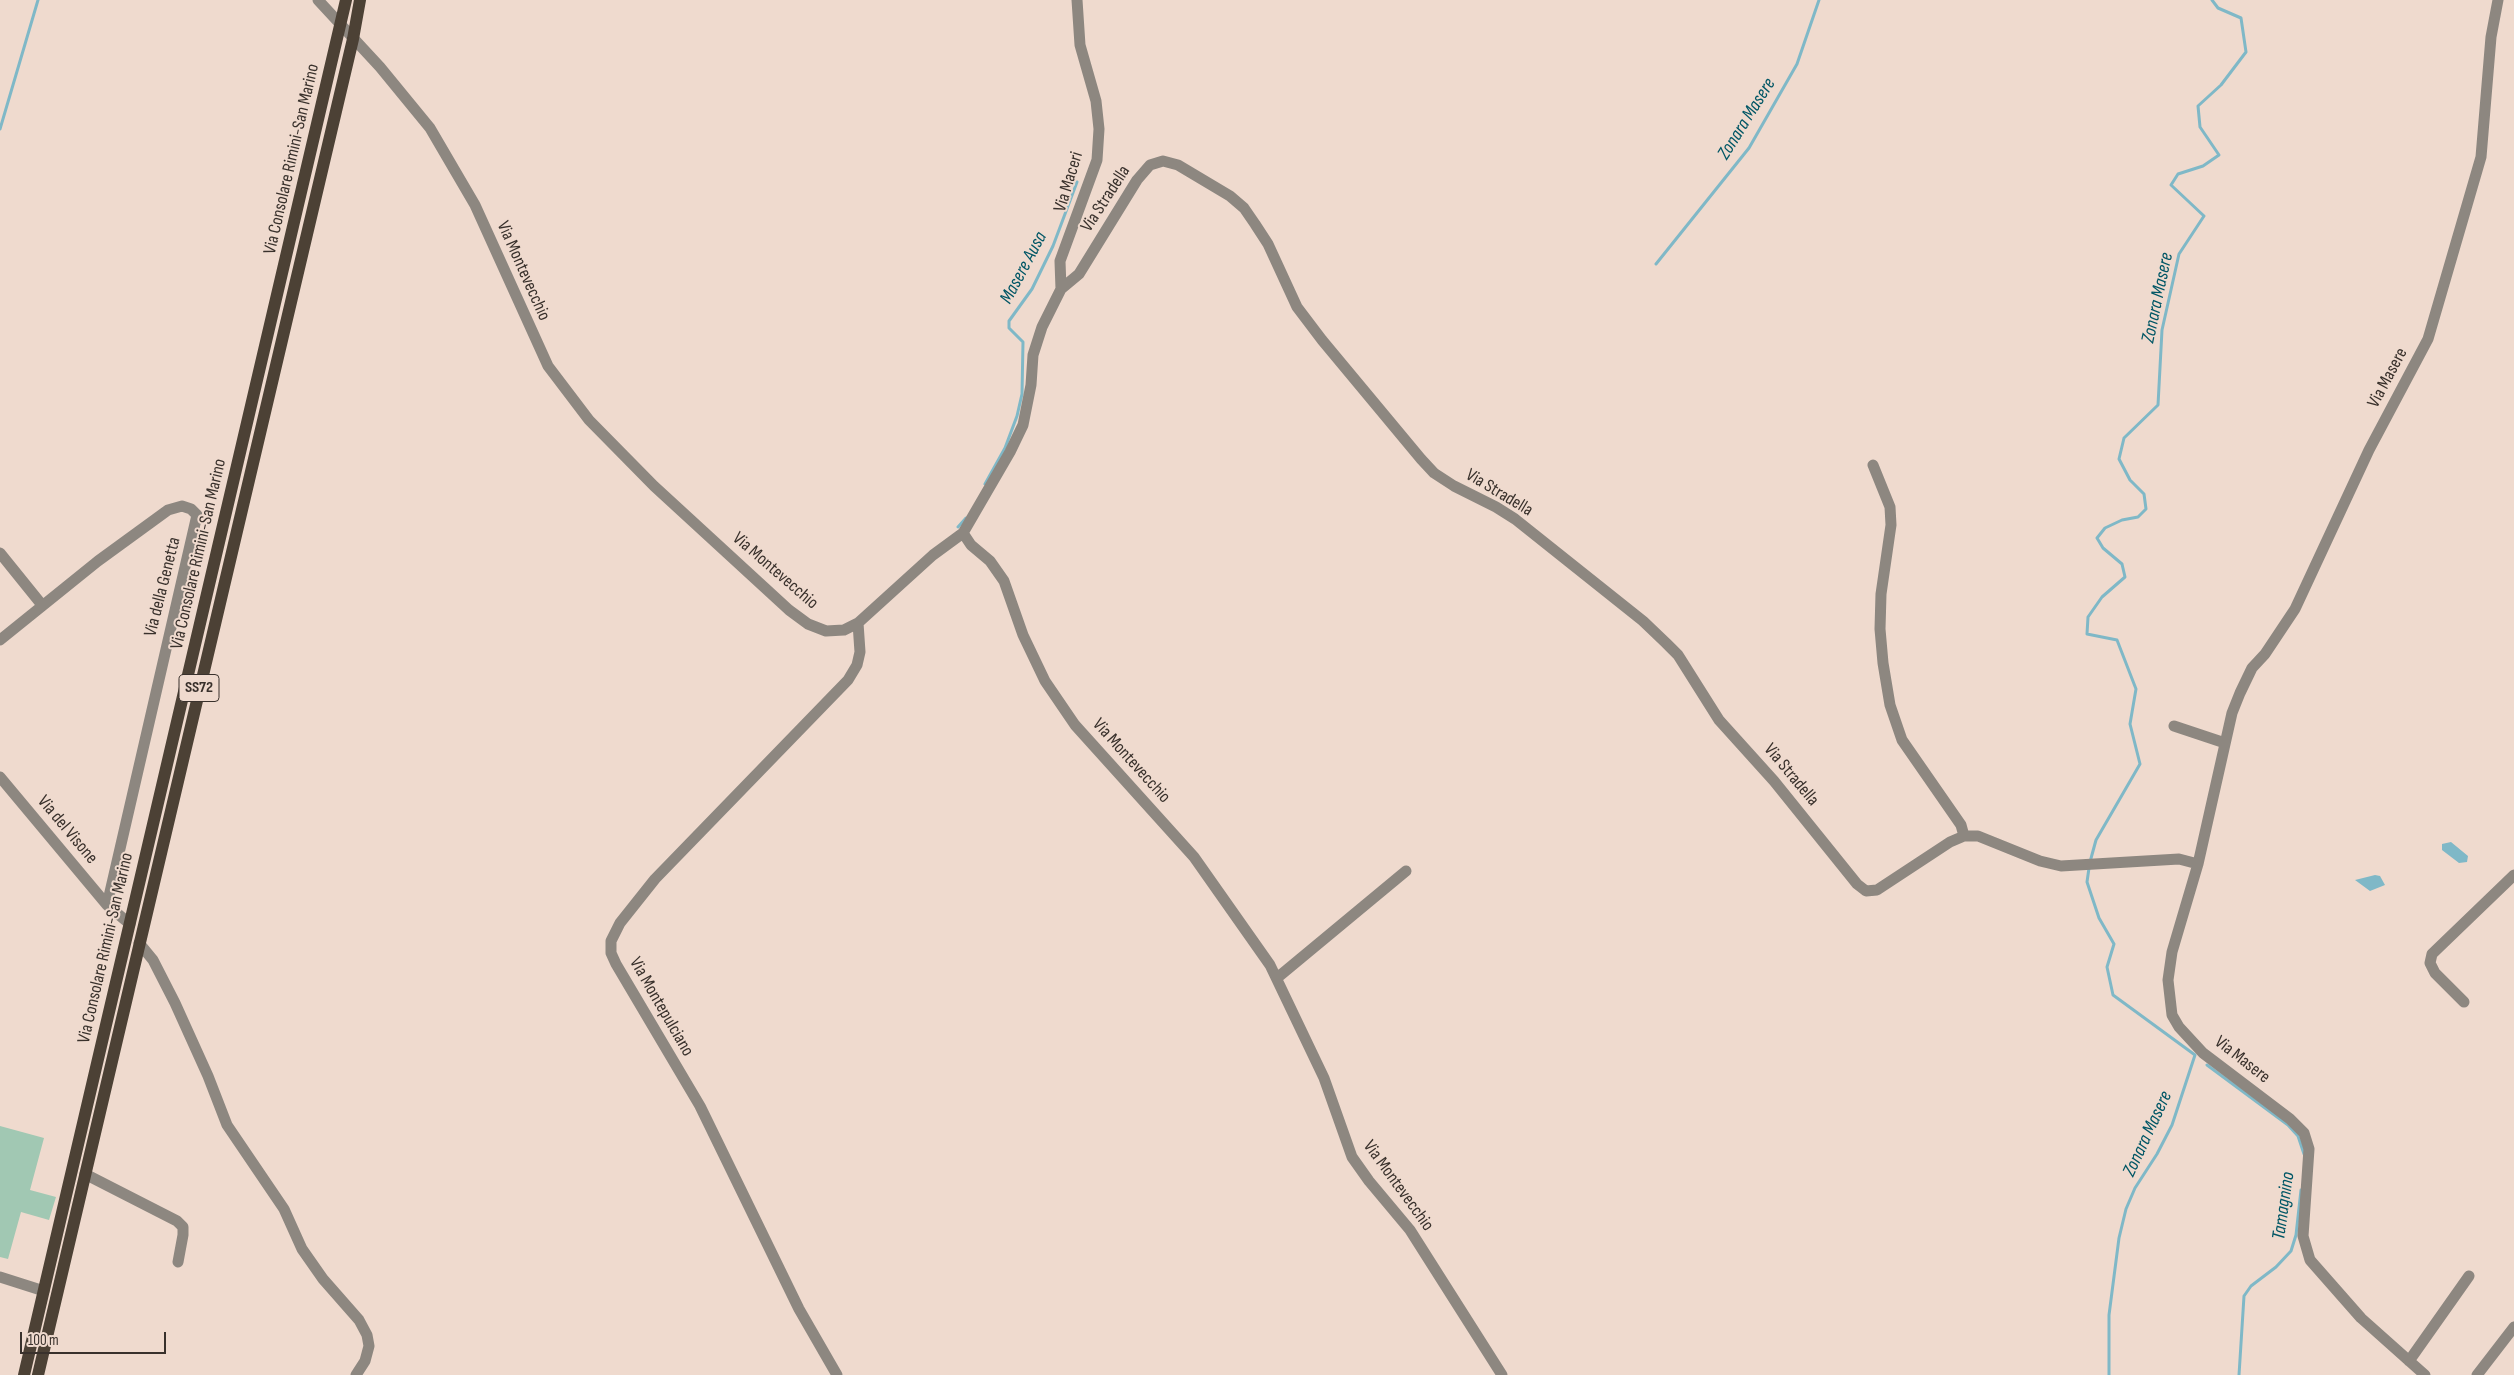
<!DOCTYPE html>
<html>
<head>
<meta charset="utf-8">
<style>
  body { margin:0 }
  #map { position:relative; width:2514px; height:1375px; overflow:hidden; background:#efdace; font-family:"Sofia Sans Condensed",sans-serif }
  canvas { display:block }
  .scale { position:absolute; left:20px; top:1332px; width:146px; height:22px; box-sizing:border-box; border:2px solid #39312c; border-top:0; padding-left:6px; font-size:15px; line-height:18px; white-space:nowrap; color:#39312c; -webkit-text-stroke:4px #efdace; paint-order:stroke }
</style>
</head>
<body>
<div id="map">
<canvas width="2514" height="1375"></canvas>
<div class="scale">100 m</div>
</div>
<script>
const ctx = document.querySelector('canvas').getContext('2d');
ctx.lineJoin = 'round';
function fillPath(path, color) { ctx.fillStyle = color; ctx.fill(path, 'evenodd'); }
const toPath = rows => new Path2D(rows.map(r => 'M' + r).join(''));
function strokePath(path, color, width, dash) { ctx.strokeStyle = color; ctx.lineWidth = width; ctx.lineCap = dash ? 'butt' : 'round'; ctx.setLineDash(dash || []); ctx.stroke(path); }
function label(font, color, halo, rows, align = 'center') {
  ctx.font = font + ' "Sofia Sans Condensed",sans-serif'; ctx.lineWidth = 4; ctx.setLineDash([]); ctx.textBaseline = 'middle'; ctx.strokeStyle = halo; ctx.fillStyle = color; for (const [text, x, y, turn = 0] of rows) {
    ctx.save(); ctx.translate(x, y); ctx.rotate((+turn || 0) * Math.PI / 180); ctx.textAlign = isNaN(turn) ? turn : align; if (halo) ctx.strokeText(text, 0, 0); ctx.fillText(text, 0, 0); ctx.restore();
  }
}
fillPath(toPath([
  [0,1126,44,1138,30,1190,56,1197,49,1220,21,1212,8,1259,0,1257]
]), '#a1c8b3');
fillPath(toPath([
  [2451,842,2468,856,2467,862,2459,863,2442,850,2442,844],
  [2375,875,2380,876,2385,885,2370,891,2355,880]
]), '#7fb8c7');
strokePath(toPath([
  [0,129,38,0],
  [1656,264,1749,148,1797,64,1819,0],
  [985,484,1005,448,1017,416,1022,394,1023,342,1009,328,1009,321,1032,289,1053,246,1077,182],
  [958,527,966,518],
  [2090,862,2096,840,2140,764,2130,724,2136,689,2117,640,2087,634,2088,617,2102,597,2125,577,2122,564,2103,548,2097,538,2105,528,2122,520,2138,517,2146,509,2144,494,2130,480,2119,459,2124,438,2158,405,2162,330,2179,254,2204,216,2171,185,2178,174,2203,166,2219,155,2200,127,2198,106,2221,85,2246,52,2241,18,2218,8,2212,0],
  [2089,868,2087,882,2099,918,2114,944,2107,967,2113,995,2195,1055,2172,1125,2157,1154,2135,1188,2126,1209,2119,1238,2109,1315,2109,1375],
  [2207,1065,2288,1125,2298,1136,2304,1154],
  [2239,1375,2244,1296,2251,1286,2276,1267,2291,1251,2296,1235,2301,1190]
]), '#7fb8c7', 3);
strokePath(toPath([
  [318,0,380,67,430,128,475,205,548,366,589,420,654,486,789,610,808,624,826,631,844,630,858,623,933,555,963,533,971,545,990,561,1004,581,1023,635,1045,681,1075,725,1194,857,1270,965,1324,1078,1352,1157,1369,1181,1410,1230,1502,1375],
  [1061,289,1079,274,1137,180,1150,165,1163,161,1178,165,1230,196,1244,208,1255,224,1268,244,1297,307,1322,340,1421,459,1434,473,1454,486,1496,507,1515,519,1643,621,1666,643,1678,655,1719,720,1774,781,1857,884,1866,891,1877,890,1950,842,1964,836,1978,836,2040,861,2061,866,2179,859,2198,864],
  [1873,465,1890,507,1891,525,1881,594,1880,629,1883,663,1890,705,1902,740,1961,825,1964,836],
  [963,533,1010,452,1023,425,1031,385,1033,355,1042,327,1061,289,1060,261,1097,160,1099,129,1096,101,1080,45,1077,0],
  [0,553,42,605],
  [0,640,98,561,168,510,182,506,191,509,197,515,107,905],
  [2174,726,2225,743],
  [0,777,107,905,130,924],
  [139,943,153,960,175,1003,208,1076,227,1125,284,1209,302,1249,323,1279,359,1320,367,1335,369,1346,365,1361,356,1375],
  [1277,978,1406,871],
  [2464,1002,2435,973,2430,963,2432,954,2514,875],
  [85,1174,177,1221,183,1227,183,1235,178,1262],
  [0,1277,44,1291],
  [2409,1361,2469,1276],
  [837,1375,799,1309,700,1106,616,964,611,953,611,941,620,923,655,879,848,680,857,665,860,652,858,623],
  [2425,1375,2361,1318,2310,1260,2303,1236,2309,1149,2304,1133,2290,1119,2203,1053,2179,1027,2172,1015,2168,980,2172,952,2198,864,2232,713,2240,693,2252,668,2265,654,2295,609,2369,450,2428,339,2481,157,2491,37,2498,0],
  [2477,1375,2514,1327]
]), '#8d8780', 11);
strokePath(toPath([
  [24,1375,346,0],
  [38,1375,353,39,360,0]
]), '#4c4135', 12);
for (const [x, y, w] of [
  [199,688,40]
]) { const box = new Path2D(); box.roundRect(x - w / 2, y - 13.5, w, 27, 4); ctx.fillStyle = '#efdace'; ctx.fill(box); strokePath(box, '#39312c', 1); }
label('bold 16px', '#39312c', null, [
  ["SS72",199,688]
]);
label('18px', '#39312c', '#efdace', [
  ["Via Consolare Rimini-San Marino",292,159,-77],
  ["Via Maceri",1069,182,-73],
  ["Via Stradella",1106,199,-57],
  ["Via Montevecchio",523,271,66],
  ["Via Masere",2388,378,-62],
  ["Via Stradella",1499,493,31],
  ["Via Consolare Rimini-San Marino",199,554,-77],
  ["Via Montevecchio",775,571,41],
  ["Via della Genetta",163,587,-76],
  ["Via Montevecchio",1131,761,48],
  ["Via Stradella",1791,775,50],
  ["Via del Visone",67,830,50],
  ["Via Consolare Rimini-San Marino",106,948,-77],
  ["Via Montepulciano",661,1007,60],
  ["Via Masere",2242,1060,38],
  ["Via Montevecchio",1398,1186,54]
]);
label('italic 19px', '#005665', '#efdace', [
  ["Zonara Masere",1747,119,-58],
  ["Masere Ausa",1024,268,-62],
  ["Zonara Masere",2158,298,-78],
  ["Zonara Masere",2148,1134,-65],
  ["Tamagnino",2284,1206,-82]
]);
</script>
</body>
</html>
